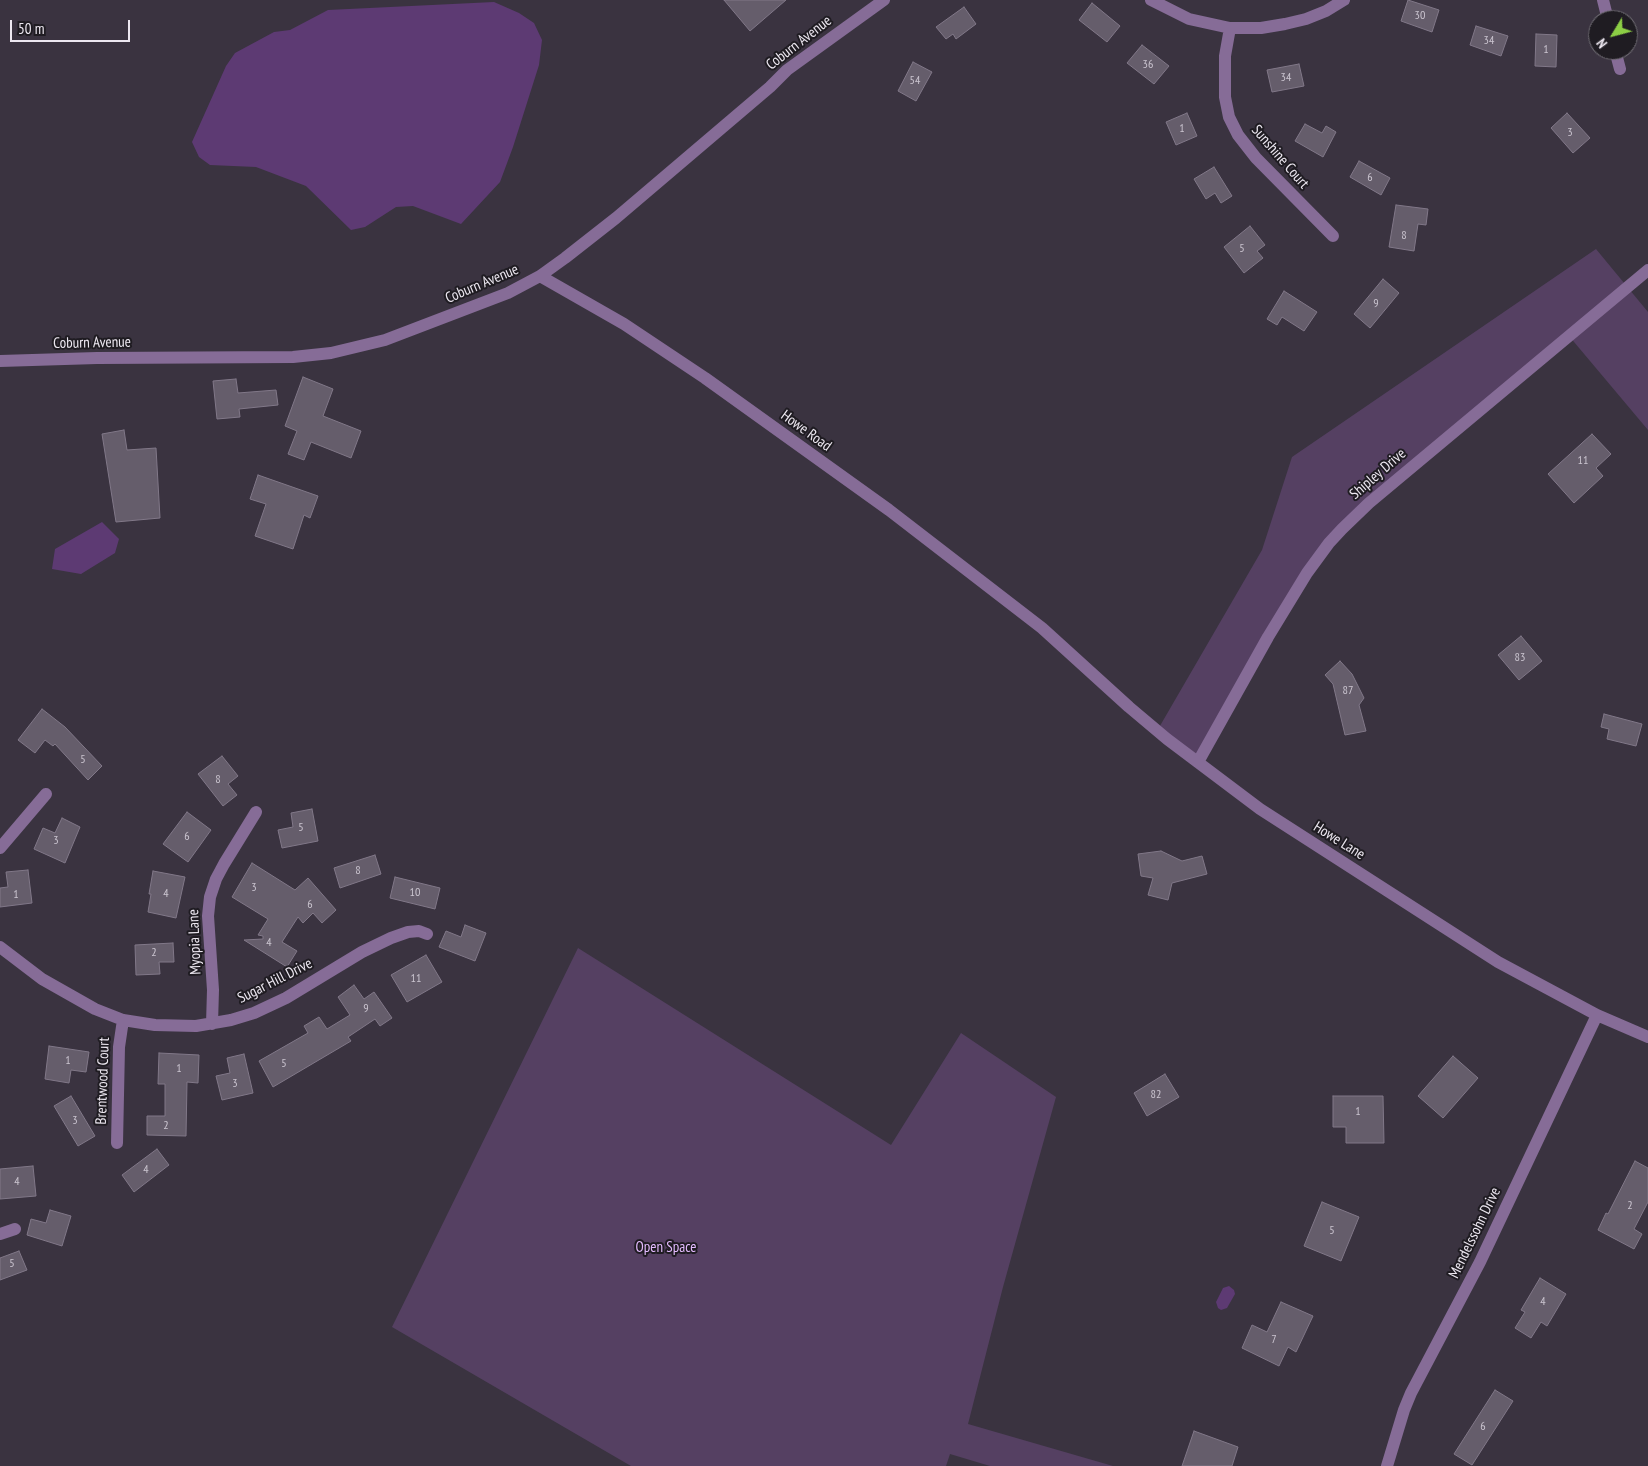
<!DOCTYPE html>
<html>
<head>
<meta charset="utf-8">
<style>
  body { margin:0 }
  #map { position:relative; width:1648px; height:1466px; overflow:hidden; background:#3a3340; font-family:"PT Sans Narrow",sans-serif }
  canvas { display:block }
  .north { position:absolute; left:1588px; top:10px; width:50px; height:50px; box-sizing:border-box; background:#1f1c22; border:1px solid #716e75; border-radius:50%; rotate:233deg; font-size:14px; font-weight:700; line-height:20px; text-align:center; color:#ede8f1 }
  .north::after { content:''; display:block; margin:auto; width:18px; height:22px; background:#8cce45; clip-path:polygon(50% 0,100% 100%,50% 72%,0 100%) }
  .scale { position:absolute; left:10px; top:20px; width:120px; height:22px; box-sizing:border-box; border:2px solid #ede8f1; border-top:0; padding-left:6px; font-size:15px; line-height:18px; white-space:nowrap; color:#ede8f1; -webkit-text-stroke:4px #1f1c22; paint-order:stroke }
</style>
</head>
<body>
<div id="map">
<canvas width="1648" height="1466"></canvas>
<div class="north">N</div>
<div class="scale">50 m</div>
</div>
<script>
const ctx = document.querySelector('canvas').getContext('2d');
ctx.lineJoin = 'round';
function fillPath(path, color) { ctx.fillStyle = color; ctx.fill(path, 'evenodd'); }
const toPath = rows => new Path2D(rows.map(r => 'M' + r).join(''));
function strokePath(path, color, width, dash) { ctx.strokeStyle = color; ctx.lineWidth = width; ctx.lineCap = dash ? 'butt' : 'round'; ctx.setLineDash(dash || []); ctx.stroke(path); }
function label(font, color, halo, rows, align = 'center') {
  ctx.font = font + ' "PT Sans Narrow",sans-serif'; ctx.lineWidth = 4; ctx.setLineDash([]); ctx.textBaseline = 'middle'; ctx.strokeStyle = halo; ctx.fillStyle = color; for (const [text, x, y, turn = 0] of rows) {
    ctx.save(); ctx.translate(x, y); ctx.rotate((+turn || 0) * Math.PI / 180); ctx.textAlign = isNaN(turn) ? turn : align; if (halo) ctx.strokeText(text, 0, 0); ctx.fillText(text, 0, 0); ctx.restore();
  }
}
fillPath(toPath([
  [1596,249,1648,312,1648,430,1569,336,1329,543,1198,762,1157,731,1262,550,1292,457],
  [578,948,891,1145,961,1033,1056,1097,1003,1287,968,1424,1113,1466,990,1466,950,1454,946,1466,631,1466,392,1327]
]), '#554062');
fillPath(toPath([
  [494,2,519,13,534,23,542,40,539,65,513,147,500,182,461,224,413,206,396,207,365,227,351,230,306,186,256,167,210,165,199,157,192,142,226,66,235,53,274,32,290,30,328,10],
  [102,522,119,539,115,553,81,574,52,569,55,549],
  [1229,1286,1234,1290,1235,1294,1227,1308,1221,1310,1218,1308,1216,1302,1223,1288]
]), '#5d3a73');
const building = toPath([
  [724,0,786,0,750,31,724,0],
  [1408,0,1439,10,1432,32,1401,21,1408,0],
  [1092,3,1120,26,1107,42,1079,20,1092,3],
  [964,7,976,24,956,39,953,34,946,39,936,27,964,7],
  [1476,26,1508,36,1501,56,1470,45,1476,26],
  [1536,34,1557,35,1556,67,1535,66,1536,34],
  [1142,45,1169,66,1154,84,1127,63,1142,45],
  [913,62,932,72,916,101,898,91,913,62],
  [1299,64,1304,86,1272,92,1267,70,1299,64],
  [1187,113,1197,136,1176,145,1166,122,1187,113],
  [1567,113,1590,138,1573,153,1551,128,1567,113],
  [1305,124,1322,133,1326,126,1336,132,1323,157,1295,141,1305,124],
  [1359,161,1390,178,1381,195,1350,177,1359,161],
  [1214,167,1232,196,1221,203,1215,193,1206,199,1194,179,1214,167],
  [1396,205,1428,209,1426,225,1418,224,1414,251,1389,247,1396,205],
  [1250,226,1265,245,1257,251,1263,258,1244,273,1224,247,1250,226],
  [1383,279,1399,293,1370,328,1354,314,1383,279],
  [1284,291,1317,312,1304,331,1282,317,1277,325,1267,319,1284,291],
  [303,377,333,389,323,416,361,431,351,458,311,442,304,460,288,454,297,431,285,426,303,377],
  [236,379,238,393,276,390,278,405,239,409,240,417,217,419,213,381,236,379],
  [124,430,127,450,156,448,160,518,116,522,102,434,124,430],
  [1592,434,1611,454,1596,468,1603,476,1574,503,1548,474,1592,434],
  [258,475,318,496,310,518,304,515,293,549,255,536,266,504,250,499,258,475],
  [1521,636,1542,661,1519,680,1498,655,1521,636],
  [1340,661,1352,674,1364,698,1359,705,1366,731,1345,735,1333,684,1325,675,1340,661],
  [42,709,65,727,102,766,88,780,55,744,53,746,45,740,35,753,18,740,42,709],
  [1604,714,1642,724,1636,746,1607,739,1609,729,1601,727,1604,714],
  [222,756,238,776,228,784,237,795,223,806,198,774,222,756],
  [312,809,318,841,282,848,278,830,293,827,291,813,312,809],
  [187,812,211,830,188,862,163,844,187,812],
  [62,818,80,827,65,863,34,849,43,828,55,833,62,818],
  [1161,851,1182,861,1202,856,1207,874,1172,883,1168,900,1148,895,1153,878,1141,876,1138,854,1161,851],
  [375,855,381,874,340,888,334,868,375,855],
  [252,863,295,890,308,878,336,910,322,923,313,913,303,923,298,917,282,942,297,951,287,967,244,940,263,939,263,936,258,935,268,919,232,897,252,863],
  [28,870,32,903,0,907,0,888,8,887,6,872,28,870],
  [153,871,185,877,176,918,148,912,151,894,149,894,153,871],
  [395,877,440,888,435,909,390,898,395,877],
  [465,925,486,933,475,961,439,947,446,931,461,937,465,925],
  [173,943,174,962,159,962,160,974,136,975,135,945,173,943],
  [426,955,442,982,407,1002,391,975,426,955],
  [354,985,364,999,374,992,392,1018,380,1026,375,1019,348,1037,351,1041,273,1087,259,1061,308,1033,304,1026,319,1017,327,1029,350,1015,338,997,354,985],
  [49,1046,89,1052,86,1072,71,1070,69,1083,45,1079,49,1046],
  [159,1053,199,1055,198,1083,187,1082,186,1136,147,1135,147,1116,165,1116,165,1084,158,1084,159,1053],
  [244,1054,253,1093,222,1100,216,1076,230,1073,227,1058,244,1054],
  [1453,1056,1478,1078,1443,1118,1418,1096,1453,1056],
  [1165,1074,1179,1097,1147,1116,1134,1093,1165,1074],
  [71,1096,95,1136,78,1146,54,1106,71,1096],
  [1333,1096,1383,1096,1384,1143,1346,1143,1346,1127,1333,1127,1333,1096],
  [157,1149,169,1165,134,1192,122,1175,157,1149],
  [1635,1161,1648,1168,1648,1202,1634,1229,1642,1234,1634,1249,1598,1230,1606,1213,1608,1214,1635,1161],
  [33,1166,36,1196,0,1199,0,1169,33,1166],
  [1322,1202,1359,1217,1341,1261,1304,1246,1322,1202],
  [50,1210,71,1216,62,1246,27,1235,31,1219,46,1223,50,1210],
  [19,1251,27,1270,0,1280,0,1258,19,1251],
  [1540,1278,1566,1294,1547,1326,1541,1322,1531,1338,1515,1328,1525,1312,1521,1310,1540,1278],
  [1281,1302,1313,1316,1296,1352,1288,1347,1279,1366,1242,1348,1252,1325,1267,1332,1281,1302],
  [1495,1390,1513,1401,1472,1465,1454,1454,1495,1390],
  [1194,1431,1238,1447,1232,1466,1182,1466,1194,1431]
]);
fillPath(building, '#655d6b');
strokePath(building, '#817888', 1);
strokePath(toPath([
  [1151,0,1189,19,1230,28,1261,28,1285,24,1306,19,1326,11,1344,0],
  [1603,0,1608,20],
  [1230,28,1225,56,1225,97,1229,117,1238,135,1256,158,1333,236],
  [1615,50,1620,69],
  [540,276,624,324,705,378,889,510,1042,628,1129,707,1167,739,1260,809,1498,962,1597,1015,1648,1037],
  [0,361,97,358,293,357,331,353,385,340,508,293,540,276,565,258,616,218,770,87,787,70,884,0],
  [1198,762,1268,637,1307,573,1329,543,1342,529,1369,503,1648,270],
  [0,848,46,794],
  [0,947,42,979,95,1009,123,1020,155,1025,196,1026,231,1020,254,1013,286,998,362,952,391,938,408,932,419,931,427,934],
  [212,1024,213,990,208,916,210,897,216,879,224,864,256,812],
  [117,1143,119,1047,123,1020],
  [0,1234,15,1229],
  [1387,1466,1404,1410,1411,1393,1480,1262,1597,1015]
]), '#866c97', 12);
label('12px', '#cbc5d0', null, [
  ["30",1420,16],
  ["34",1489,41],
  ["1",1546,50],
  ["36",1148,65],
  ["34",1286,78],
  ["54",915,81],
  ["1",1182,129],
  ["3",1570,133],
  ["6",1370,178],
  ["8",1404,236],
  ["5",1242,249],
  ["9",1376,304],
  ["11",1583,461],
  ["83",1520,658],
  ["87",1348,691],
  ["5",83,760],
  ["8",218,780],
  ["5",301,828],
  ["6",187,837],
  ["3",56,841],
  ["8",358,871],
  ["3",254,888],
  ["10",415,893],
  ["4",166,894],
  ["1",16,895],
  ["6",310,905],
  ["4",269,943],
  ["2",154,953],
  ["11",416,979],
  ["9",366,1009],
  ["1",68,1061],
  ["5",284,1064],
  ["1",179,1069],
  ["3",235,1084],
  ["82",1156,1095],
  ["1",1358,1112],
  ["3",75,1121],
  ["2",166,1126],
  ["4",146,1170],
  ["4",17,1182],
  ["2",1630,1206],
  ["5",1332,1231],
  ["5",12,1264],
  ["4",1543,1302],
  ["7",1274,1340],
  ["6",1483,1427]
]);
label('15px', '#ede8f1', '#1f1c22', [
  ["Coburn Avenue",799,43,-38],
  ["Sunshine Court",1280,157,49],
  ["Coburn Avenue",482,284,-23],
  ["Coburn Avenue",92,343,-1],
  ["Howe Road",806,431,36],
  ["Shipley Drive",1378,474,-41],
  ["Howe Lane",1339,841,32],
  ["Myopia Lane",195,942,-92],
  ["Sugar Hill Drive",275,981,-27],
  ["Brentwood Court",103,1081,-88],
  ["Mendelssohn Drive",1475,1233,-64]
]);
label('15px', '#e3bafe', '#1f1c22', [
  ["Open Space",666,1248]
]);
</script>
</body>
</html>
